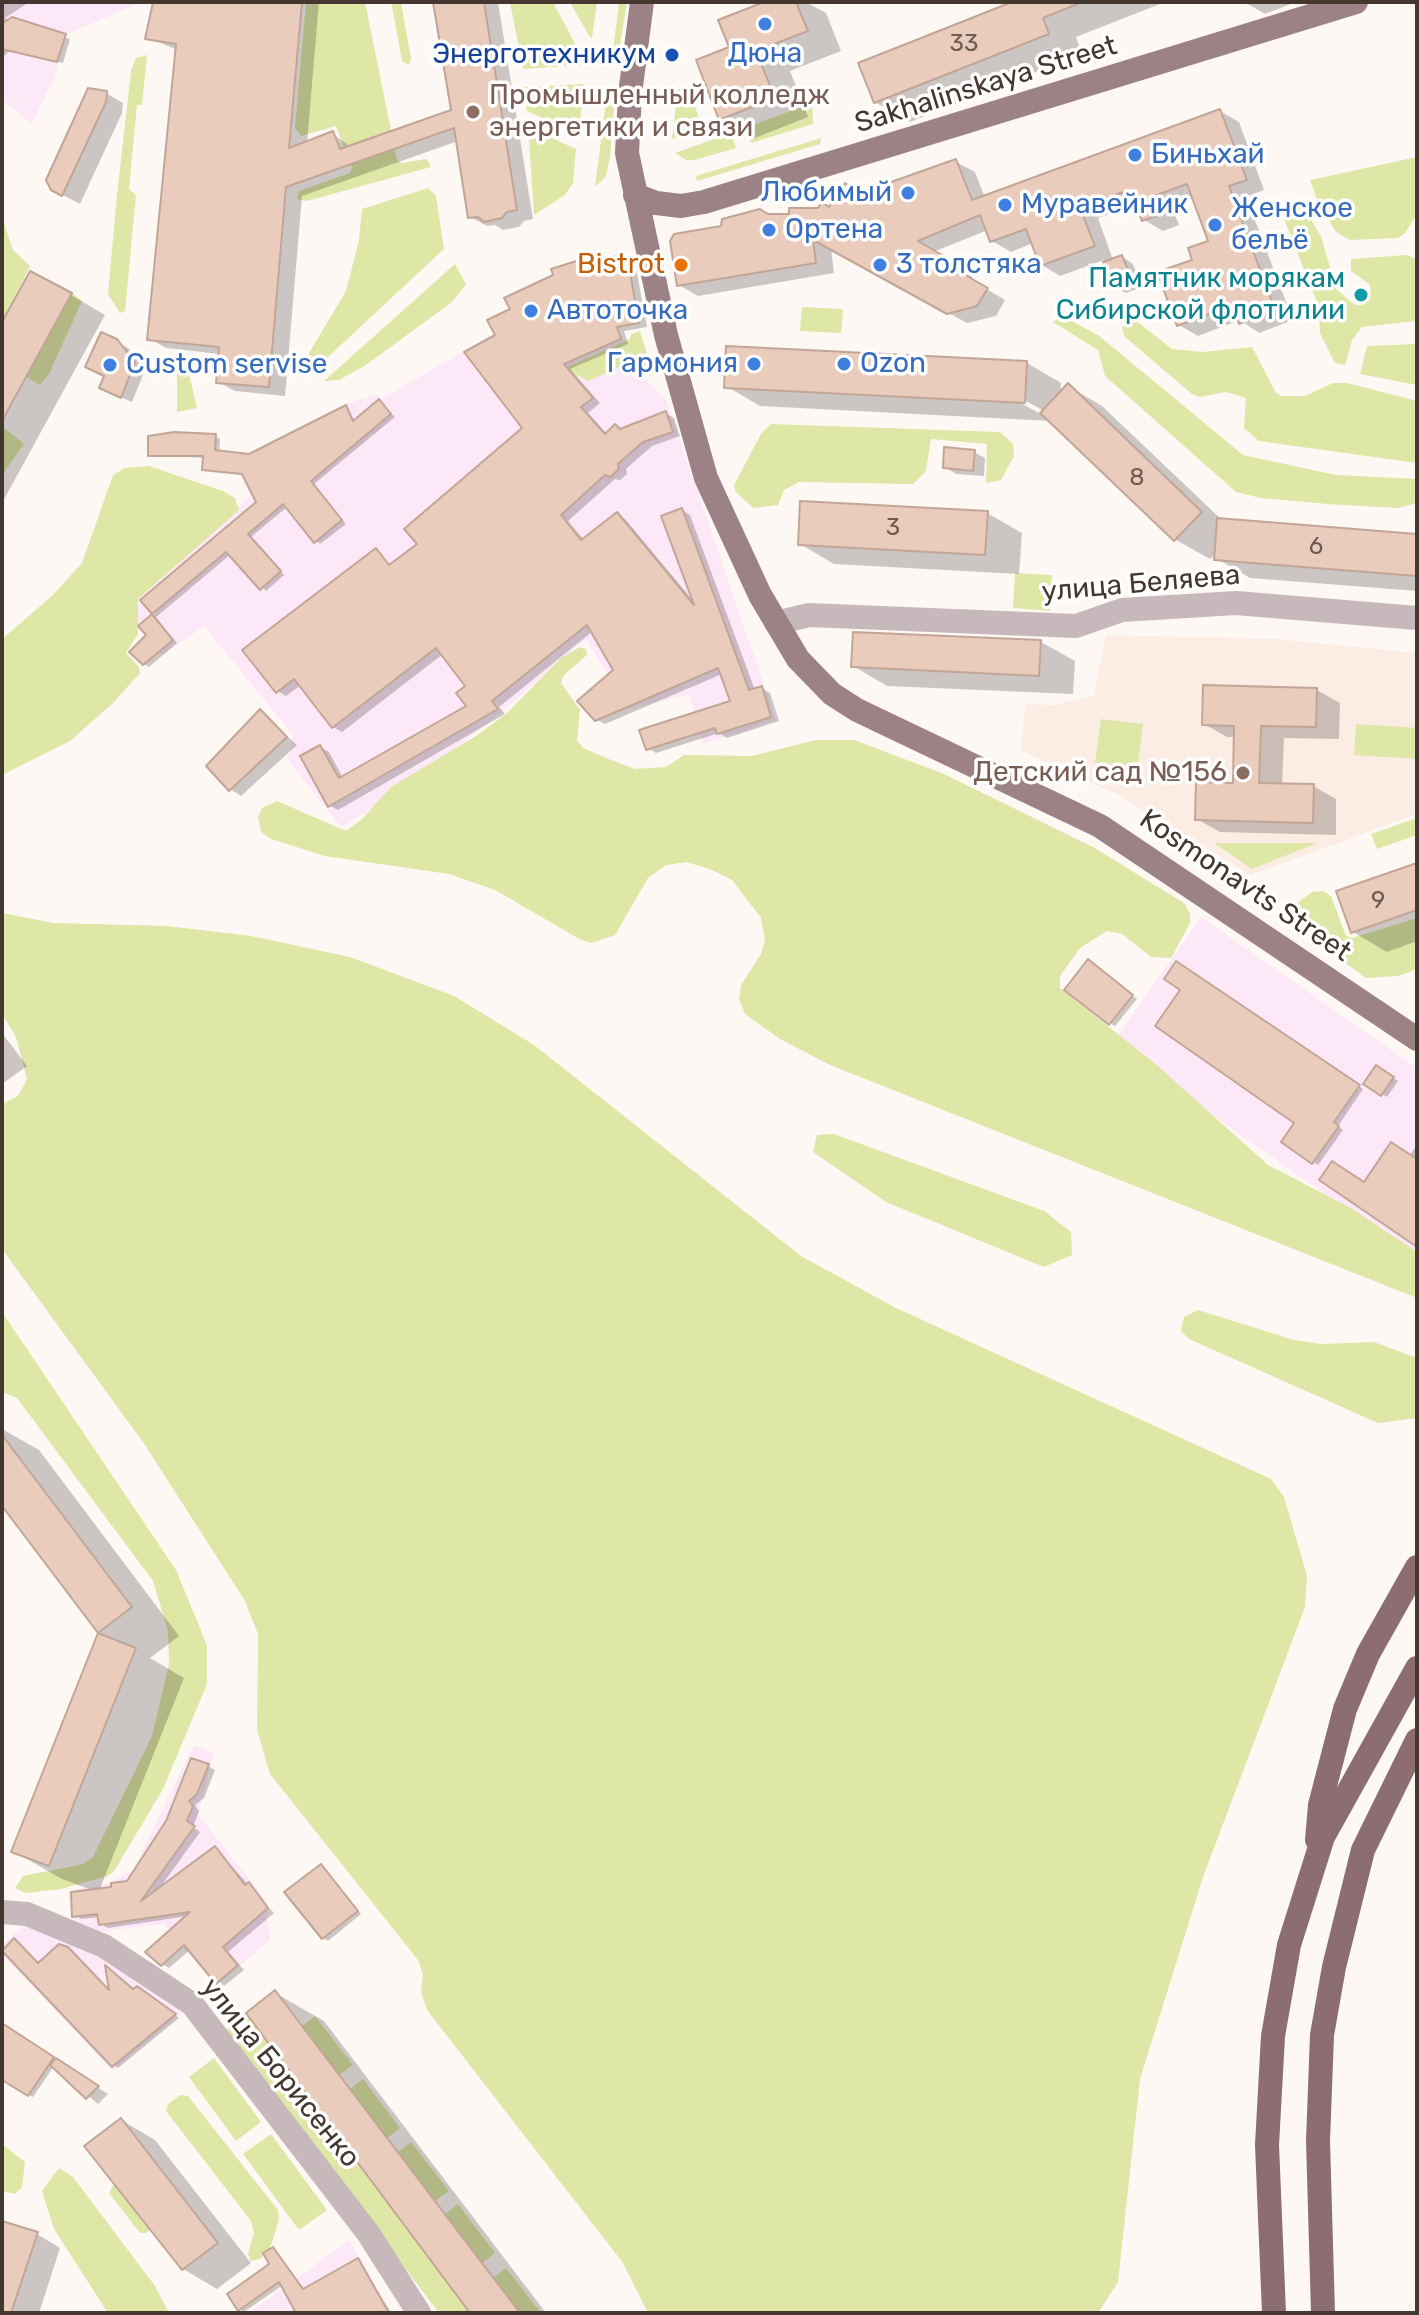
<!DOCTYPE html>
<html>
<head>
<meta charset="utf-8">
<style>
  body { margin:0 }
  #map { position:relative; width:1419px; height:2315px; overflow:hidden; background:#fef8f5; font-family:Rubik,sans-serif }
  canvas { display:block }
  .frame { position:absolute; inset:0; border:4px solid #433730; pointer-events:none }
</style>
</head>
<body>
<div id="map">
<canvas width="1419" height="2315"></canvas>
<div class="frame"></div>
</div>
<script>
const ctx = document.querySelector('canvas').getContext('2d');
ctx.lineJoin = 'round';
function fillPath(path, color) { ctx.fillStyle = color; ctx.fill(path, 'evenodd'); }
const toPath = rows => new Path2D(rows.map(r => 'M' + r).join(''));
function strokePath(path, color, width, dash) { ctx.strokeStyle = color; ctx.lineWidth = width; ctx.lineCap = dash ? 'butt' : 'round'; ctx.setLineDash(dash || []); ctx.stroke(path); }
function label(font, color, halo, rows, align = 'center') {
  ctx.font = font + ' Rubik,sans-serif'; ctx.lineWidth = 7; ctx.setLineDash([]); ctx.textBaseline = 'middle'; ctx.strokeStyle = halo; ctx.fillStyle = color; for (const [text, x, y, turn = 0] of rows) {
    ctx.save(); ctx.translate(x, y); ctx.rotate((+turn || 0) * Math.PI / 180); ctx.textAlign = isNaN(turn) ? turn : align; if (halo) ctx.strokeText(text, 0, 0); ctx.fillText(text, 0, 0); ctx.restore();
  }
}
fillPath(toPath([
  [1106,635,1276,639,1417,653,1417,814,1251,875,1118,795,1020,750,1026,704,1054,705,1094,695]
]), '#fcede4');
fillPath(toPath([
  [2,2,142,2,67,34,53,80,32,124,2,100],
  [617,328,642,375,667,402,776,720,703,744,689,695,629,709,586,639,504,710,405,788,341,827,288,760,293,735,204,626,163,655,137,626,139,600,250,496,234,461,347,404,375,394,381,399,482,341,507,379],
  [1201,917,1417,1068,1417,1258,1111,1045],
  [194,1745,214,1753,198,1814,265,1900,270,1940,216,1986,164,1924,96,1932,71,1918,69,1891,110,1883,133,1870],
  [23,1926,101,1952,161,1993,181,2013,113,2071,2,1955,2,1946],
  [349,2240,392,2313,249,2313]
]), '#fde8f7');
fillPath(toPath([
  [306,2,365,2,397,160,402,163,427,159,431,167,307,201,297,199,299,191,350,173,352,168,336,126,301,136,295,128],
  [391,2,401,2,411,59,409,65,402,61],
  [510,2,553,2,582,57,581,65,523,69],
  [570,2,597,2,592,38,589,36],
  [619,2,627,2,619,52,613,50],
  [147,55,142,105,137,105,129,189,136,195,125,311,120,313,108,294,117,195,131,71,136,58],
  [585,84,578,134,527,111,524,87],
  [678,89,688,90,703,127,672,139],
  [607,94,615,95,610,157,606,176,595,187],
  [812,103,813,124,751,143,745,128],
  [528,127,576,149,573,183,565,195,534,215],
  [731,133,736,148,695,160,686,160,675,153],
  [821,138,820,144,697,181,696,176],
  [1417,157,1417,214,1405,233,1398,238,1350,240,1336,232,1319,205,1310,180],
  [428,188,436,196,444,249,312,372,309,353,346,291,359,240,362,209],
  [1294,204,1306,210,1322,239,1336,289,1355,305,1362,305,1371,290,1369,284,1351,271,1351,259,1407,255,1417,259,1417,321,1362,327,1352,340,1345,365,1335,363,1320,333,1319,307,1280,209],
  [2,217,13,250,30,266,2,322],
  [455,264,466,284,452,302,366,365,339,380,324,381],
  [72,293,82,301,49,374,40,385,26,377],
  [802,307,843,309,841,333,800,331],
  [1062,316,1098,335,1243,455,1336,475,1417,479,1417,503,1398,508,1327,504,1261,498,1236,492,1105,376,1098,350,1053,322],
  [1135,320,1172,349,1203,352,1252,347,1276,393,1282,396,1305,396,1333,383,1347,383,1417,401,1417,463,1259,441,1244,428,1246,398,1226,392,1200,397,1192,394,1124,336,1122,327],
  [640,331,653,375,642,375,630,363,588,381,568,370,569,366,630,339,631,334],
  [1417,344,1417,385,1360,374,1367,346],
  [182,360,187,365,197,408,177,412,177,368],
  [771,424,1000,432,1013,444,1014,456,1001,480,986,483,987,444,931,439,926,471,913,484,799,482,784,490,778,505,753,508,735,491,734,485,761,434],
  [2,426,24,444,2,475],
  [149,466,223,491,235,498,239,510,138,599,138,634,126,653,139,667,140,673,112,704,70,741,2,775,2,639,52,596,82,563,113,475,125,468],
  [1015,573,1052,575,1050,611,1013,608],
  [580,647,586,649,587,655,564,675,561,683,580,710,577,740,583,748,611,760,635,769,666,767,684,755,752,756,816,740,854,740,944,774,1093,847,1184,903,1190,914,1190,923,1171,958,1151,957,1122,934,1107,931,1080,948,1060,976,1060,988,1159,1067,1268,1165,1351,1208,1417,1252,1417,1298,830,1065,780,1039,745,1014,739,1000,741,985,761,954,765,940,761,918,732,880,712,870,687,862,666,865,648,878,615,935,592,943,581,940,495,890,449,874,325,856,271,839,261,832,258,817,262,808,277,801,346,831,362,819,391,787,476,736,506,714,561,658],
  [1101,719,1143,724,1137,769,1095,763],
  [1356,724,1417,728,1417,759,1354,755],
  [1417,818,1417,835,1377,849,1371,834],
  [1214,843,1317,843,1252,869],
  [1323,891,1331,896,1346,936,1352,938,1417,918,1417,969,1398,976,1366,978,1292,924,1287,916,1289,909,1312,892],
  [2,913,54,923,167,926,251,936,350,957,454,996,534,1045,801,1256,896,1308,1271,1479,1284,1497,1307,1576,1305,1607,1203,1877,1140,2079,1118,2282,1098,2313,648,2313,623,2263,427,2010,421,1992,423,1974,418,1960,270,1774,257,1730,258,1634,245,1601,145,1445,2,1249,2,1104,18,1096,27,1079,16,1037,2,1014],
  [834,1134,1044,1211,1071,1232,1072,1255,1044,1267,886,1202,813,1152,817,1135],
  [1198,1310,1294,1340,1321,1344,1374,1342,1417,1358,1417,1418,1378,1423,1189,1339,1181,1331,1184,1317],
  [2,1312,176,1570,207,1645,207,1684,163,1789,114,1871,108,1876,61,1889,25,1893,15,1888,23,1876,83,1864,93,1857,152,1736,169,1664,168,1631,153,1581,17,1398,2,1392],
  [246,2013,470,2313,439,2313,228,2035,228,2026],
  [315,2016,353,2065,339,2075,302,2026],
  [214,2058,261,2122,236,2141,189,2077],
  [363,2079,400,2128,387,2138,350,2089],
  [180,2095,188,2096,278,2210,279,2220,269,2251,260,2259,251,2261,248,2254,254,2233,251,2221,166,2111,168,2104],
  [271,2134,327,2210,299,2230,243,2154],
  [411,2142,449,2191,435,2201,398,2152],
  [2,2144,25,2162,22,2187,15,2194,2,2191],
  [59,2168,73,2177,155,2286,169,2313,108,2313,54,2229,42,2191],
  [114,2184,150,2230,146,2233,140,2233,109,2193],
  [458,2204,495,2253,482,2263,445,2214],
  [506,2268,541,2313,520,2313,493,2278]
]), '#dee7a5');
fillPath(toPath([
  [2,2,29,2,5,18,70,39,63,63,10,51,2,57],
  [155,2,319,2,307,143,333,134,351,147,453,111,435,2,498,2,533,219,524,221,519,227,503,230,495,225,487,226,470,217,458,141,302,196,285,396,235,391,218,382,220,354,166,348,150,339,178,50,148,38],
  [770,2,806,2,826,13,841,51,790,71,808,117,755,138,721,118,731,48],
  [1018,2,1165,2,1076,37,1082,54,910,122,875,102,860,64],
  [1244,2,1296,2,1265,14],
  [106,93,123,103,122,113,80,204,52,189],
  [1220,111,1239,122,1264,190,1246,197,1293,320,1259,333,1240,320,1198,336,1179,325,1194,261,1211,242,1194,198,1172,207,1179,225,1163,231,1144,220,1140,211,1131,206,1098,218,1113,260,1122,257,1133,264,1142,287,1126,293,1115,287,1104,260,1060,276,1042,265,1033,243,1011,252,992,241,988,230,933,252,973,275,971,280,1005,300,996,316,967,323,831,248,834,273,698,296,679,285,723,228,769,216,830,209,956,162,975,172,985,198],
  [616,258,636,268,647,327,624,331,628,344,570,369,600,403,588,413,607,434,665,413,674,418,680,436,652,446,626,469,627,474,620,480,615,479,568,521,584,540,617,514,625,519,695,603,682,510,690,515,755,690,761,688,770,693,779,721,727,738,719,733,656,753,647,748,733,703,722,674,605,724,596,719,615,670,593,631,499,707,505,714,338,810,330,806,320,747,329,752,343,778,468,707,468,686,443,654,342,732,333,727,301,685,286,696,278,691,376,551,392,566,420,544,525,428,497,335,512,310,589,259,594,262],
  [71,295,105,315,2,503,2,326],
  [116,341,128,348,145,370,132,402,113,394],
  [1027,363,1061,383,1060,394,1068,386,1102,406,1223,521,1417,536,1417,591,1250,578,1216,558,1216,553,1210,559,1176,540,1051,421,760,406,726,386],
  [1017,396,1044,411,1041,414,1015,400],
  [379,402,395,417,314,484,346,524,320,544,287,507,251,537,284,575,266,591,231,554,155,618,177,643,149,667,144,664,149,635,141,626,155,614,143,600,259,503,245,475,208,471,204,469,205,458,150,455,215,436,220,439,219,453,250,456,345,408,356,422],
  [974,452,985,458,984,476,956,474,945,467],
  [987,513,1022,533,1019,574,834,564,800,544],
  [1041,642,1075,661,1073,694,887,686,853,666],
  [1317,690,1340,703,1339,739,1284,738,1282,785,1313,786,1336,799,1336,835,1220,832,1197,819,1235,785,1236,737,1227,737,1204,724],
  [260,712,297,745,241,796,230,789],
  [1417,865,1417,941,1387,952,1353,932],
  [1094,964,1137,999,1115,1026,1110,1023],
  [1177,964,1363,1089,1338,1126,1343,1130,1318,1165,1284,1142,1297,1123,1183,990],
  [2,1033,27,1066,2,1084],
  [1377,1068,1398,1081,1387,1097,1366,1084],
  [1417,1145,1417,1244,1365,1184,1409,1156],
  [2,1429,39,1450,179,1636,150,1658,184,1678,99,1891,128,1883,208,1766,215,1770,204,1798,195,1805,199,1811,193,1827,200,1832,159,1889,216,1849,274,1913,228,1952,244,1970,224,1986,190,1950,169,1968,162,1964,188,1916,108,1928,101,1924,100,1917,81,1919,74,1915,94,1891,62,1879,13,1851,100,1633,2,1502],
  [321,1866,361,1914,328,1941,323,1938],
  [73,1953,111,1992,142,1991,179,2018,118,2068,114,2065,40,1965],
  [275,1993,324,2021,546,2313,473,2313],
  [2,2024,57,2061,108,2094,98,2104,54,2066,33,2097,29,2095,2,2077],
  [121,2120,155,2140,251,2263,217,2289,183,2269],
  [2,2223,37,2234,60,2248,39,2313,2,2313],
  [273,2250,305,2290,358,2260,391,2313,298,2313,283,2285,244,2312,239,2309,272,2265]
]), '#0003');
const building = toPath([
  [153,2,302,2,289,148,333,131,340,149,451,110,433,2,484,2,517,210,507,212,502,218,484,222,478,217,468,218,454,128,286,187,269,387,216,383,219,347,147,340,176,44,145,39,153,2],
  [764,2,796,2,808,31,756,51,775,98,719,120,696,60,729,47,718,20,764,2],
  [1012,2,1080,3,1043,18,1049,34,874,103,858,63,1012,2],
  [12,17,66,34,57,62,2,49,2,24,12,17],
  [88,88,107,91,106,102,62,196,51,190,46,180,88,88],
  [1220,109,1247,180,1229,186,1275,310,1239,324,1232,306,1177,326,1157,272,1192,260,1188,248,1208,241,1187,184,1154,196,1161,214,1142,221,1135,204,1128,206,1123,192,1080,208,1095,246,1040,266,1026,229,990,242,980,215,918,241,956,263,953,268,988,288,977,306,947,314,813,240,816,263,677,286,670,241,674,234,721,226,722,219,760,209,768,214,789,214,789,208,818,208,822,202,829,207,845,183,860,193,956,159,972,200,1220,109],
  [1122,255,1132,281,1113,288,1103,262,1122,255],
  [616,256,617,263,628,261,639,323,617,327,621,339,564,364,593,398,581,407,605,434,615,424,620,429,666,411,673,432,643,442,618,464,619,469,610,477,605,475,561,515,581,540,617,512,694,605,661,516,682,508,749,690,762,686,771,717,717,734,715,728,646,750,639,730,730,701,718,668,595,721,577,701,613,670,587,625,492,701,498,709,328,807,300,756,320,745,339,778,466,706,456,693,465,686,436,648,332,728,294,679,276,693,242,650,376,548,389,565,417,544,404,529,522,428,464,352,495,335,487,320,510,309,504,298,553,275,551,269,589,257,590,260,616,256],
  [30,271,72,293,2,421,2,322,30,271],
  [101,332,117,339,135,362,121,398,99,388,104,376,85,367,101,332],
  [726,346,1027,361,1025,403,724,388,726,346],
  [1068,383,1202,512,1174,541,1040,413,1068,383],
  [379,399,391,414,311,481,342,520,314,543,283,504,248,534,281,571,260,590,226,552,152,614,140,600,256,502,242,474,202,470,203,456,148,456,148,436,174,432,216,434,215,450,249,454,346,405,353,421,379,399],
  [944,447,975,450,973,471,943,468,944,447],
  [800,501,988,511,985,555,798,545,800,501],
  [1217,518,1417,534,1417,576,1214,560,1217,518],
  [152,614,173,640,143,665,129,652,146,635,138,626,152,614],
  [853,632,1041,640,1039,676,851,667,853,632],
  [1203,685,1317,688,1316,727,1261,726,1259,783,1314,784,1313,823,1195,820,1196,782,1233,783,1234,726,1202,725,1203,685],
  [260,709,287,737,229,791,206,766,260,709],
  [1417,863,1417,910,1351,933,1336,891,1417,863],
  [1088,959,1133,995,1109,1025,1064,990,1088,959],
  [1176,961,1360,1085,1334,1122,1339,1126,1312,1164,1281,1142,1294,1123,1155,1026,1180,990,1164,979,1176,961],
  [1376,1065,1394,1077,1381,1096,1363,1084,1376,1065],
  [1391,1142,1417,1159,1417,1247,1319,1180,1332,1161,1364,1182,1391,1142],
  [2,1435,132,1607,98,1633,2,1506,2,1435],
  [98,1633,136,1648,49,1866,11,1852,98,1633],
  [191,1758,209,1764,197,1794,189,1801,193,1806,187,1821,195,1826,141,1901,215,1846,245,1885,249,1882,268,1908,223,1947,238,1965,216,1984,184,1945,161,1966,145,1952,190,1912,99,1925,97,1914,72,1917,71,1892,111,1887,111,1883,127,1881,166,1821,191,1758],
  [321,1864,358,1911,322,1939,284,1892,321,1864],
  [14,1938,38,1963,59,1944,68,1947,109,1990,105,1965,133,1989,137,1986,176,2014,112,2067,2,1951,14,1938],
  [275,1990,302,2026,520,2313,470,2313,246,2013,275,1990],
  [2,2023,54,2057,28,2096,2,2080,2,2023],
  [56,2058,99,2086,86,2099,50,2065,56,2058],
  [121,2118,218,2243,182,2270,84,2146,121,2118],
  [2,2221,38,2232,11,2313,2,2313,2,2221],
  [273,2247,303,2289,358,2258,389,2313,296,2313,279,2282,238,2311,227,2294,269,2264,263,2253,273,2247]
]);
fillPath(building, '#eaccbc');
strokePath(building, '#c1a596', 2);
strokePath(toPath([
  [776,623,809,615,1076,626,1122,610,1236,603,1417,618],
  [2,1912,27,1914,104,1946,192,2004,368,2233,419,2313]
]), '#c7b8bb', 24);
strokePath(toPath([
  [642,2,630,94,627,153,666,335,706,478,760,595,798,659,832,694,857,710,1100,826,1417,1039],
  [635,195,656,203,681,206,704,202,1356,2]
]), '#9c8186', 24);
strokePath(toPath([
  [1317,1840,1320,1805,1345,1709,1368,1654,1417,1567],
  [1274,2313,1267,2145,1273,2036,1289,1945,1323,1837,1417,1668],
  [1323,2313,1318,2141,1322,2035,1334,1967,1363,1850,1417,1740]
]), '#8c6d73', 24);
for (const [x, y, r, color] of [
  [765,24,8,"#3f7fe0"],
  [672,55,8,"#1a4fb4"],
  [473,112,8,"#8d6e63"],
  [1135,155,8,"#3f7fe0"],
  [908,193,8,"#3f7fe0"],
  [1005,205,8,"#3f7fe0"],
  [1215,225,8,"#3f7fe0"],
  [769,230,8,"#3f7fe0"],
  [681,265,8,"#e8710a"],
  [880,265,8,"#3f7fe0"],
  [1361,295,8,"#0f9aa8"],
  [531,311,8,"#3f7fe0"],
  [754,364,8,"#3f7fe0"],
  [844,364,8,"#3f7fe0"],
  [110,365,8,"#3f7fe0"],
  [1243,773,8,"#8d6e63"]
]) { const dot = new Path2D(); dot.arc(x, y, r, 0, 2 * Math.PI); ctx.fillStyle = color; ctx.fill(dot); strokePath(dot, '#fff', 3); }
label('24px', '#6d5c53', null, [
  ["33",964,44],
  ["8",1137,478],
  ["3",893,528],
  ["6",1316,547],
  ["9",1378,901]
]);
label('28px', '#366cbe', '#fff', [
  ["Дюна",765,54,"center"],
  ["Биньхай",1151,155],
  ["Любимый",892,193,"right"],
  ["Муравейник",1021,205],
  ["Женское",1231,209],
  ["бельё",1231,241],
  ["Ортена",785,230],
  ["3 толстяка",896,265],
  ["Автоточка",547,311],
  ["Гармония",738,364,"right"],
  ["Ozon",860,364],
  ["Custom servise",126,365]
], 'left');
label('28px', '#164399', '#fff', [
  ["Энерготехникум",656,55]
], 'right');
label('28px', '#433730', '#fff', [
  ["Sakhalinskaya Street",986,85,-17],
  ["улица Беляева",1141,584,-5],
  ["Kosmonavts Street",1245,886,34],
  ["улица Борисенко",280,2073,51]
]);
label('28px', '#785e54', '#fff', [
  ["Промышленный колледж",489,96],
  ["энергетики и связи",489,128],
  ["Детский сад №156",1227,773,"right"]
], 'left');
label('28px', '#c56008', '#fff', [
  ["Bistrot",665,265]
], 'right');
label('28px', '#0d838f', '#fff', [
  ["Памятник морякам",1345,279],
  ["Сибирской флотилии",1345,311]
], 'right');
</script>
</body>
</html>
